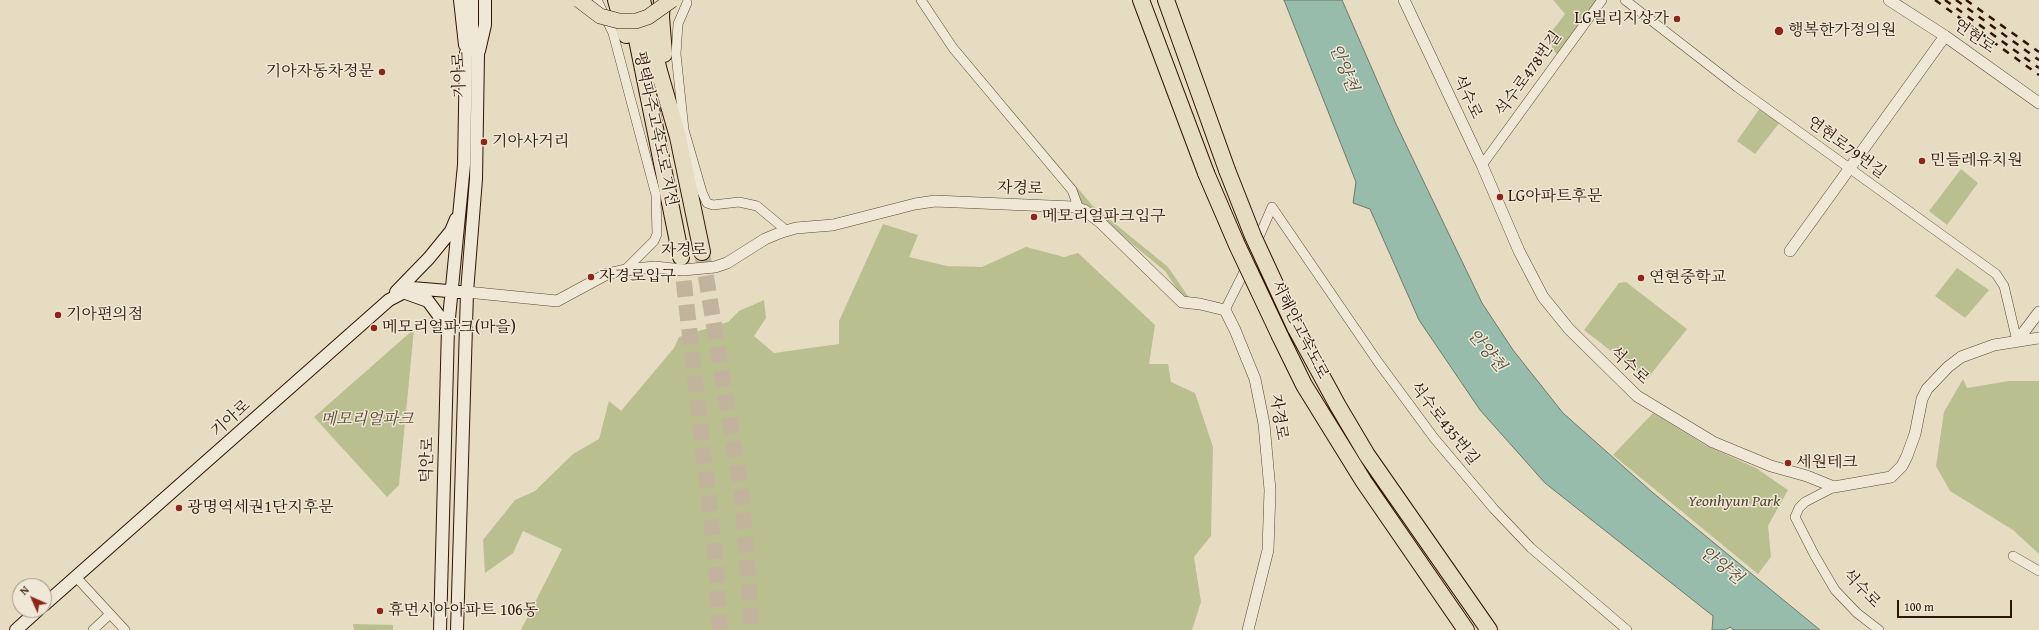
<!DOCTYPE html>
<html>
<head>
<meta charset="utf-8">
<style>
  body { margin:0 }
  #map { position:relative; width:2039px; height:630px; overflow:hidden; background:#e6dcc2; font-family:"Gentium Book Plus",serif }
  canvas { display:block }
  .north { position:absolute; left:12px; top:578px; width:40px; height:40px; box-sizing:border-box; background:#efe8d7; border:1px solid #a39383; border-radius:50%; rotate:315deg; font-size:11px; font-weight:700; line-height:16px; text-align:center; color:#301305 }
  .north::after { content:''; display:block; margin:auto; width:14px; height:18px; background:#8f2418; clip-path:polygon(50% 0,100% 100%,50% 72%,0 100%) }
  .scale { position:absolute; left:1897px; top:600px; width:115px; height:18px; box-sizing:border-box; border:2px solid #301305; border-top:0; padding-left:5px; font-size:12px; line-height:14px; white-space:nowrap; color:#301305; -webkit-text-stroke:3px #efe8d7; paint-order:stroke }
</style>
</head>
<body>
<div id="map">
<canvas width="2039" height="630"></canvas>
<div class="north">N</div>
<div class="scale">100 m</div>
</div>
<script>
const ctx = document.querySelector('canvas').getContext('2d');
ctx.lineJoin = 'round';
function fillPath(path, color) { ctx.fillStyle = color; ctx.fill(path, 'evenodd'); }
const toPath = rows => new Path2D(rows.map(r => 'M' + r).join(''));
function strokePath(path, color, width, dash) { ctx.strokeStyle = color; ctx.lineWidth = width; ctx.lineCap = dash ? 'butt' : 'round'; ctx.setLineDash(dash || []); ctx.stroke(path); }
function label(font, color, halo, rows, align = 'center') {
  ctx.font = font + ' "Gentium Book Plus","Noto Serif KR",serif'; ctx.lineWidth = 3; ctx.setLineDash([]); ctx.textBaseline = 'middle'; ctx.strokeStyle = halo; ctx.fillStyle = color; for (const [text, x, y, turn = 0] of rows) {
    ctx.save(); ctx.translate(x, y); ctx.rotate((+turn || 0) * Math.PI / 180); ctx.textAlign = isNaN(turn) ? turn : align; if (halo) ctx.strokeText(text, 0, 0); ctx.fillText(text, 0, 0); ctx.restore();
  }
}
fillPath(toPath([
  [1553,0,1599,0,1558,55,1553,50,1549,35,1565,14],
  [960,49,1092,205,1168,267,1192,302,1181,295,1165,271,1080,201,956,53],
  [1760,108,1780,122,1755,154,1737,141],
  [1961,169,1978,183,1947,225,1929,211],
  [883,224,918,235,909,257,947,266,982,267,1026,247,1064,257,1078,253,1155,325,1149,364,1168,364,1171,382,1195,393,1213,447,1211,536,1194,557,1201,602,1192,630,521,630,562,549,523,531,513,553,485,573,483,540,515,500,535,491,573,454,599,439,609,401,621,411,674,348,679,337,728,322,739,311,764,300,766,318,754,336,774,353,839,344,839,321],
  [1957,268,1989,290,1965,318,1935,296],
  [1626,282,1687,329,1647,379,1584,330,1619,283],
  [414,329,399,485,387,497,314,417],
  [1963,379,1967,388,2009,381,2039,381,2039,554,2013,530,1950,491,1936,466,1944,412],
  [1653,413,1705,445,1756,468,1788,490,1768,526,1771,557,1758,574,1613,455],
  [353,624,393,625,393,630,354,630]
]), '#babf90');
const water = toPath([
  [1284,0,1342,0,1396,124,1482,303,1513,350,1563,413,1652,492,1820,630,1734,630,1730,627,1725,630,1712,630,1713,616,1545,483,1480,410,1419,320,1370,209,1353,203,1356,182,1284,0]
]);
fillPath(water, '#97bcac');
strokePath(water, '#6e7869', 1);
strokePath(toPath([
  [702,252,742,497,752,630],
  [681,257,715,555,720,630]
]), '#c2b49c', 16, [16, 8]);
const minor = toPath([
  [597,0,613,33,656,195,657,234,654,241,625,270],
  [921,0,953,48,1072,190,1079,209],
  [1625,0,1737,87,1996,274,2004,286,2017,341],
  [687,3,678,24,676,54,684,130,702,192,707,203,713,205,739,202,757,206,787,231],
  [1482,165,1602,0],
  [1272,207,1378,362,1434,438,1494,509,1531,548,1627,630],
  [1225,310,1242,276,1272,207],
  [1834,487,1805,502,1799,508,1795,517,1815,556,1835,590,1857,613,1879,630],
  [2013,556,2039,571],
  [76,577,125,630],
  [93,630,110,614]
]);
const tertiary = toPath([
  [1404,0,1482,165,1519,251,1543,297,1569,329,1637,396,1713,442,1771,466,1807,476,1834,487,1891,477,1902,466,1907,456,1915,434,1922,399,1927,389,1948,367,1961,357,1994,345,2039,338],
  [1889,0,1945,36,2039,103],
  [1790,251,1945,36],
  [467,292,557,301,607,274,625,270,655,267,683,270,715,267,727,263,765,239,782,232,796,228,833,225,915,204,935,201,1073,207,1084,210,1100,222,1182,302,1200,304,1225,310,1235,330,1255,379,1264,424,1270,490,1268,550,1248,630],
  [2017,341,2039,312]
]);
const secondary = toPath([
  [460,0,465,45],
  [479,51,485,25,485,0],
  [396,292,429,258,451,231,456,219],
  [403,292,428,301,448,328],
  [44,605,389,300,412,288,460,292],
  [16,630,38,610],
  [440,630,448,328,464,165,466,53,472,31,472,0],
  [457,630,467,292,476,179,478,54,472,32]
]);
const motorway = toPath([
  [616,0,626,35],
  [629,0,681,257],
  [642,0,659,71,678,137,702,252],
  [662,0,661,17,664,54],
  [1141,0,1206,173],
  [1166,0,1227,170],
  [1295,327,1338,406,1367,455,1489,630],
  [1280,336,1304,385,1364,482,1466,630]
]);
strokePath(minor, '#5e4534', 10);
strokePath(tertiary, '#5e4534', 12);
strokePath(secondary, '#301305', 14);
strokePath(motorway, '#301305', 18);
strokePath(minor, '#efe8d7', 9);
strokePath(tertiary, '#efe8d7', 11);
strokePath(secondary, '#efe8d7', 12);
strokePath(motorway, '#e6dcc2', 16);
strokePath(toPath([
  [1935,0,2039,75],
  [1945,0,2039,68],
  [1956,0,2039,60],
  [1966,0,2039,52]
]), '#301305', 2.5, [7, 7]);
const trunkBridge = toPath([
  [579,0,600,16,619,21,636,21,648,17,672,0]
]);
const motorwayBridge = toPath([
  [1227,170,1253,236,1295,327],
  [1206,173,1237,245,1280,336]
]);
strokePath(trunkBridge, '#301305', 16, []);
strokePath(motorwayBridge, '#301305', 18, []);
strokePath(trunkBridge, '#e6dcc2', 15);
strokePath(motorwayBridge, '#e6dcc2', 16);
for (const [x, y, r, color] of [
  [1677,19,4,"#8f2418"],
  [1779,31,5,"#8f2418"],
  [382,72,4,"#8f2418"],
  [484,142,4,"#8f2418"],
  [1922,161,4,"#8f2418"],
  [1500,197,4,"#8f2418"],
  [1034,217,4,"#8f2418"],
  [591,277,4,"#8f2418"],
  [1641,278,4,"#8f2418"],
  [58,315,4,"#8f2418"],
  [374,328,4,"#8f2418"],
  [1788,463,4,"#8f2418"],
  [179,508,4,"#8f2418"],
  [380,611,4,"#8f2418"]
]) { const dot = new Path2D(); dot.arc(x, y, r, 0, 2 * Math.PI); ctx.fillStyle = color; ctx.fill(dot); strokePath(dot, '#efe8d7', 1.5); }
label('16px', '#301305', '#efe8d7', [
  ["LG빌리지상가",1669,19,"right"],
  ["행복한가정의원",1788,31],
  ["기아자동차정문",374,72,"right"],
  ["기아사거리",492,142],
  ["민들레유치원",1930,161],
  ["LG아파트후문",1508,197],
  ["메모리얼파크입구",1042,217],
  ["자경로입구",599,277],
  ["연현중학교",1649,278],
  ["기아편의점",66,315],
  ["메모리얼파크(마을)",382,328],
  ["세원테크",1796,463],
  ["광명역세권1단지후문",187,508],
  ["휴먼시아아파트 106동",388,611]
], 'left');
label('16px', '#301305', '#efe8d7', [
  ["연현로",1974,37,35],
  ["석수로478번길",1529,74,-54],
  ["기아로",460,75,-92],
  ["석수로",1467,97,65],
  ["평택파주고속도로 지선",655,129,78],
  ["연현로79번길",1846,148,36],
  ["자경로",1020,189,2],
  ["자경로",684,251,-1],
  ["서해안고속도로",1299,330,63],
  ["석수로",1629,366,43],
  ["자경로",1278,417,81],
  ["기아로",231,419,-42],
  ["석수로435번길",1444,424,52],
  ["덕안로",428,460,-88],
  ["석수로",1861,589,46]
]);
label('italic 16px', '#59472f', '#efe8d7', [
  ["메모리얼파크",367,420],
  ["Yeonhyun Park",1734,502]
]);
label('italic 17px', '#544e3f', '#efe8d7', [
  ["안양천",1343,68,68],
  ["안양천",1486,351,50],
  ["안양천",1721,566,38]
]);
</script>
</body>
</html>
